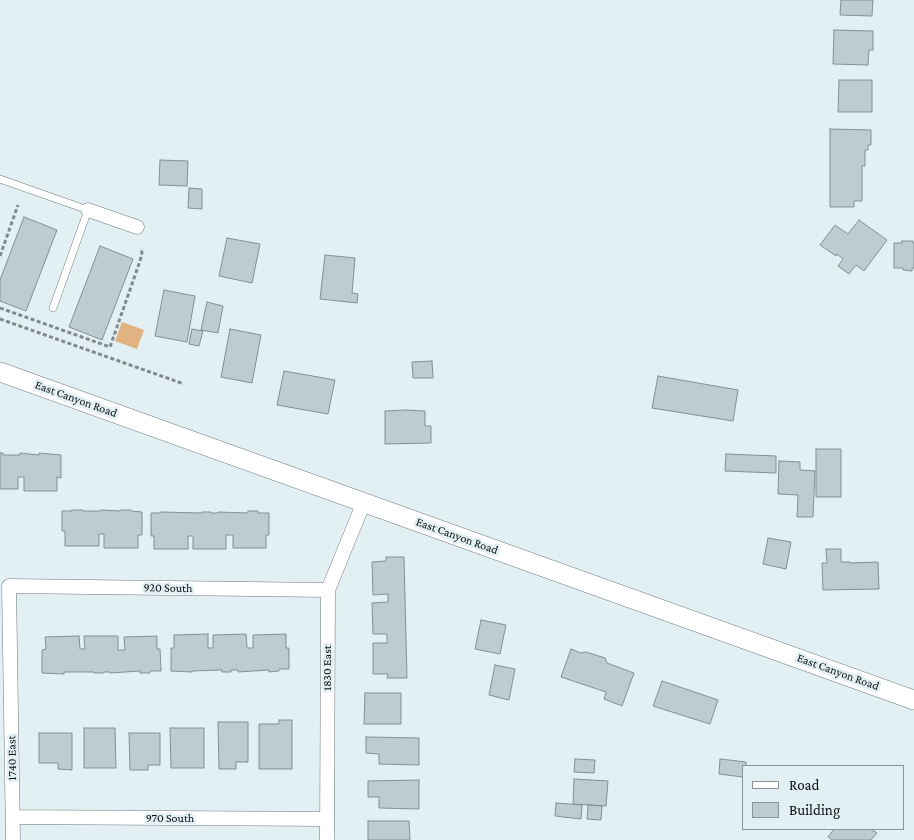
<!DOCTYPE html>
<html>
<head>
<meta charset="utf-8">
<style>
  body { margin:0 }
  #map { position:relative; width:914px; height:840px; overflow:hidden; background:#e2eff3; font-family:"Crimson Pro",serif }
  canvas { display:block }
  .legend { position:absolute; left:742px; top:765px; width:162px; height:65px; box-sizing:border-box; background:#e2eff3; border:1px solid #8b9598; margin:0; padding:6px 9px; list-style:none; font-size:15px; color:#090e0f }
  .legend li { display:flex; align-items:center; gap:10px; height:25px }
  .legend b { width:25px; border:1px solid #8b9598 }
</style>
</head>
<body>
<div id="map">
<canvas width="914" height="840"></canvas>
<ul class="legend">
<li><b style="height:6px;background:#fff"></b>Road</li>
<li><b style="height:14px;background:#becbcf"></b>Building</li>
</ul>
</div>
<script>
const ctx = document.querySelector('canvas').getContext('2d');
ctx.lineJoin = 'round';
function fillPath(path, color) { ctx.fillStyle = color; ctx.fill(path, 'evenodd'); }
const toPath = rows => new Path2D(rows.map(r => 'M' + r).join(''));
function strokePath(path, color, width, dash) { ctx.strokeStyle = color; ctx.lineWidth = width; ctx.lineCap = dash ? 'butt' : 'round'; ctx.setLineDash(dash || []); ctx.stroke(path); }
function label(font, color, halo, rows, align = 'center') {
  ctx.font = font + ' "Crimson Pro",serif'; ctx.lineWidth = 5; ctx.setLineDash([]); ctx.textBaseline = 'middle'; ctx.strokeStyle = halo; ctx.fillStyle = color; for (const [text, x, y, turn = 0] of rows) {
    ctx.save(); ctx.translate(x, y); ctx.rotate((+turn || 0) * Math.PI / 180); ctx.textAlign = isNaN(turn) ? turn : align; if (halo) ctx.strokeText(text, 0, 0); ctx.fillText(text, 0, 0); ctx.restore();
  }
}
fillPath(toPath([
  [122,322,144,330,137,349,115,341]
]), '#e3b282');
const building = toPath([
  [841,0,873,0,872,16,840,15,841,0],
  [834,30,873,31,873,50,869,50,868,65,833,64,834,30],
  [839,80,872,80,872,112,838,112,839,80],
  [830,129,871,130,871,145,868,145,868,150,865,150,865,166,862,166,862,201,854,201,854,207,830,207,830,129],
  [160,160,188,161,187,186,159,185,160,160],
  [189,188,202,189,202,209,188,208,189,188],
  [24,217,57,230,26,311,0,301,0,280,24,217],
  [859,220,887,240,864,271,856,265,849,274,838,266,843,259,837,254,836,256,820,245,835,225,848,234,859,220],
  [227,238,260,244,252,283,219,276,227,238],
  [902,241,913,241,913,243,914,243,914,268,912,268,912,271,903,270,903,268,894,268,894,243,902,243,902,241],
  [100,246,133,259,102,340,69,327,100,246],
  [325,255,355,258,352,293,358,294,357,303,320,299,325,255],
  [164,290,195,296,187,342,155,336,164,290],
  [207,302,223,306,218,333,201,330,207,302],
  [192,329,203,331,199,346,189,344,192,329],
  [230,329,261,335,252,383,221,377,230,329],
  [432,361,433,378,413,378,412,362,432,361],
  [284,371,335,380,328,414,277,405,284,371],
  [658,376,738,390,733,421,652,408,658,376],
  [406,410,425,411,425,426,431,426,431,443,385,444,385,411,406,410],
  [816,449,841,449,841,497,816,497,816,449],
  [0,453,3,453,3,455,20,455,20,453,39,455,39,453,61,455,61,478,57,477,57,491,24,491,24,477,18,477,18,489,0,489,0,453],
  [726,454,776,456,776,473,725,471,726,454],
  [779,461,800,462,800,470,815,471,813,517,797,517,798,495,778,494,779,461],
  [72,510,83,510,83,511,101,511,101,510,120,511,120,510,131,510,131,511,142,512,142,535,138,535,138,548,104,548,104,534,99,534,99,546,65,546,65,531,62,531,62,511,72,511,72,510],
  [248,511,258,511,258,513,269,513,269,535,266,535,266,548,233,548,233,535,226,535,226,549,193,549,193,536,188,536,188,549,154,549,154,536,151,536,151,513,160,513,160,512,202,513,202,512,211,512,211,513,218,513,218,512,248,513,248,511],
  [768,538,791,542,786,569,763,564,768,538],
  [826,549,841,549,841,562,850,562,850,563,878,562,879,589,823,590,822,563,827,563,826,549],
  [386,557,404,557,407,678,387,678,388,674,373,674,373,643,387,643,387,634,373,634,372,603,388,602,388,594,373,595,372,562,386,561,386,557],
  [481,620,506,625,500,654,475,649,481,620],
  [208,634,208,648,213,648,213,635,246,634,247,648,253,648,253,635,286,634,286,648,289,648,289,669,279,669,279,671,269,672,269,670,238,672,238,670,231,670,231,672,222,672,222,670,192,671,192,672,171,671,171,648,174,648,174,635,208,634],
  [79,636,80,649,85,649,84,636,118,636,118,650,125,650,124,637,157,636,157,649,160,649,161,671,150,671,150,673,140,673,140,671,110,673,110,672,103,672,103,673,94,673,94,672,64,672,64,674,42,673,42,650,46,649,45,637,79,636],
  [571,649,581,653,586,652,605,658,607,663,634,673,622,706,604,699,606,692,561,677,571,649],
  [495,665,515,669,509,700,489,695,495,665],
  [662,681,718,700,710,724,653,706,662,681],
  [365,693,401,693,401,724,364,724,365,693],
  [279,720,292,720,292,769,259,769,259,724,279,724,279,720],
  [218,722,248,722,248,762,236,762,236,769,219,769,218,722],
  [84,728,115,728,116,768,84,768,84,728],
  [170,728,204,728,204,768,171,768,170,728],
  [39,733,72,733,72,770,58,769,58,763,39,763,39,733],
  [129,733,160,733,160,765,148,765,148,770,130,770,129,733],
  [366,737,419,738,419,765,379,764,379,754,366,753,366,737],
  [575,759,595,760,594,773,574,772,575,759],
  [720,759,746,762,746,766,743,766,743,777,719,774,720,759],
  [574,779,608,781,606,806,573,804,574,779],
  [419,780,419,809,379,808,379,797,368,797,368,781,419,780],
  [556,803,582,805,581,819,555,816,556,803],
  [588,805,602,806,601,820,587,819,588,805],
  [368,821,409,821,410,840,368,840,368,821],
  [834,829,871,829,877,833,871,840,832,840,828,837,834,829]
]);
fillPath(building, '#becbcf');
strokePath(building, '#838f93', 1);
const service = toPath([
  [0,179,88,210,53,308]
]);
const minor = toPath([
  [88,210,137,227],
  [13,817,327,819],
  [13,840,9,586,328,590],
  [327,840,328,590,364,502]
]);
const secondary = toPath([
  [0,372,914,700]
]);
strokePath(service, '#6d787c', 8);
strokePath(minor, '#6d787c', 15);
strokePath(secondary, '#6d787c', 20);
strokePath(toPath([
  [0,256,18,205],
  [0,308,110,347,140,261,142,253,141,248],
  [0,319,184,384]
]), '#808a8c', 3, [4, 2.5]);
strokePath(service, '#fff', 7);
strokePath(minor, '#fff', 14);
strokePath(secondary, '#fff', 19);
label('12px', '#090e0f', '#e2eff3', [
  ["East Canyon Road",76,399,20],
  ["East Canyon Road",457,536,20],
  ["920 South",168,588,1],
  ["1830 East",327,668,-90],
  ["East Canyon Road",838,672,20],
  ["1740 East",12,758,-91],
  ["970 South",170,818]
]);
</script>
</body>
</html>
